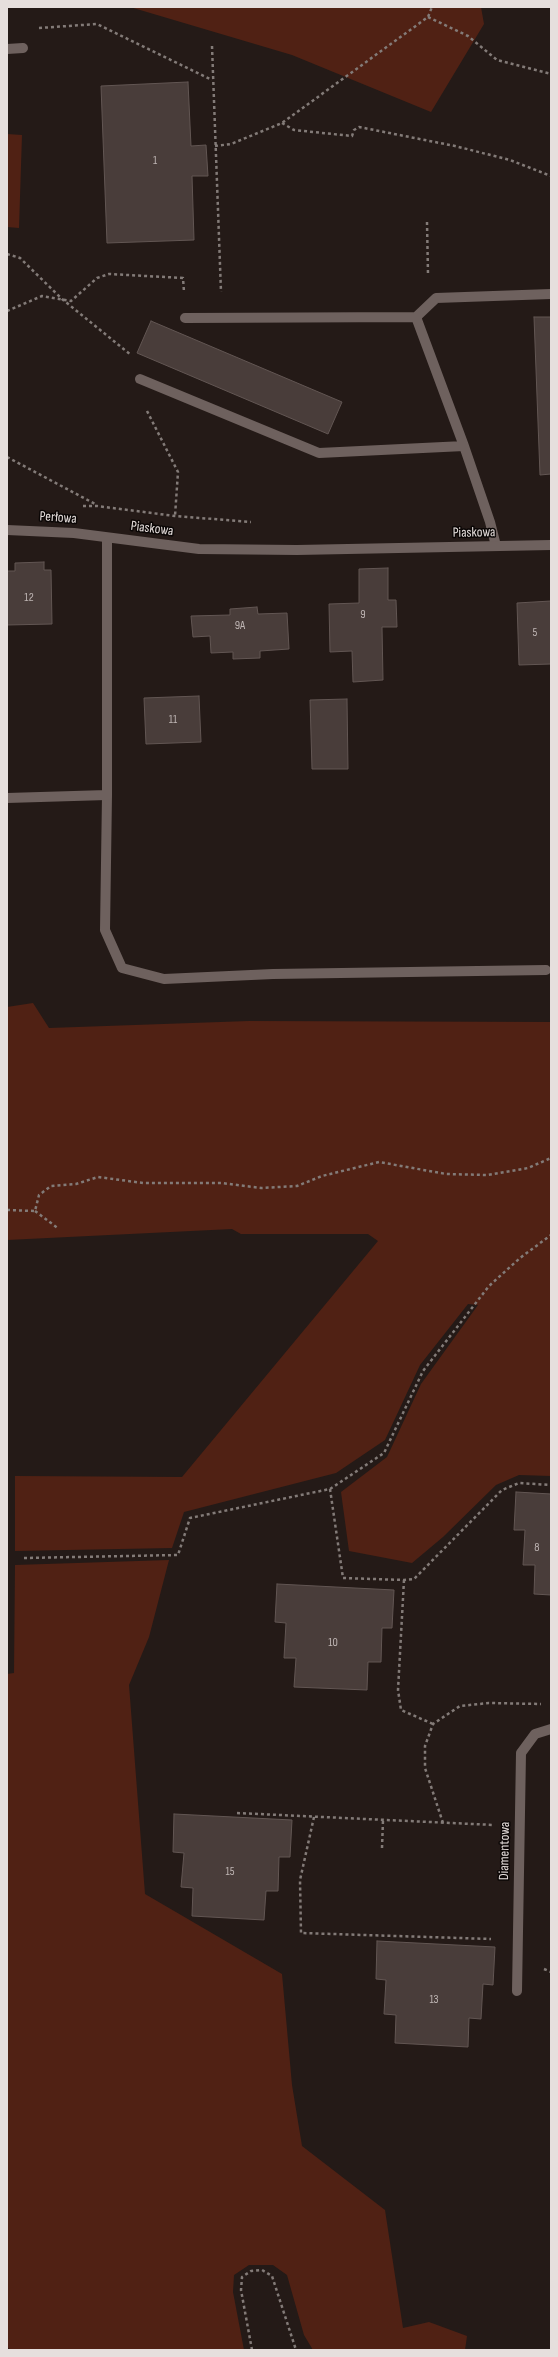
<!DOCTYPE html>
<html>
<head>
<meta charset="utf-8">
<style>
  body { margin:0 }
  #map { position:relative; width:558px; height:2357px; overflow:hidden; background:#241a17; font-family:"Sofia Sans Condensed",sans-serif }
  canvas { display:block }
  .frame { position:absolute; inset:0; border:8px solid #e6dfdd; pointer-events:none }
</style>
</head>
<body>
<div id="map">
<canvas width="558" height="2357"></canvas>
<div class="frame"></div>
</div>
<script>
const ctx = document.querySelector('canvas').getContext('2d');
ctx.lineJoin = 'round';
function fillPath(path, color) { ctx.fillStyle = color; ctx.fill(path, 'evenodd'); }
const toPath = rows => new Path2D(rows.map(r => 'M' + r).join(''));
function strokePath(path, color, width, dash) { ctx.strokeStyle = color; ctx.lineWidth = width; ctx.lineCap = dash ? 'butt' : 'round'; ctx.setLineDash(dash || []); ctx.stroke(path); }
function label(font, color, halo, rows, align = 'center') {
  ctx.font = font + ' "Sofia Sans Condensed",sans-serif'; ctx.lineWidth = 3; ctx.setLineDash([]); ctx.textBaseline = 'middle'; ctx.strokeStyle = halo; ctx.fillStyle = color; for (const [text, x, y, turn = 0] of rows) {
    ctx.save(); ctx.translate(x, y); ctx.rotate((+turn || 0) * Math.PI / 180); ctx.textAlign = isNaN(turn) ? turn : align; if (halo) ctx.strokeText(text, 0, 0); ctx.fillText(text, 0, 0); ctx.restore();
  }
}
fillPath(toPath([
  [130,7,481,7,484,24,431,112,292,55],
  [7,134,22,135,19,228,7,227],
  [33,1003,49,1028,249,1021,551,1022,551,1476,519,1475,496,1485,443,1537,412,1563,349,1551,341,1492,387,1457,421,1384,478,1305,468,1304,420,1365,385,1440,336,1473,184,1512,172,1548,15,1551,15,1476,182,1477,378,1241,368,1234,241,1234,232,1229,7,1240,7,1007],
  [169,1560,149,1637,129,1685,145,1894,282,1974,292,2085,302,2146,385,2210,403,2328,429,2322,467,2336,465,2350,313,2350,304,2335,287,2275,273,2265,249,2265,234,2275,233,2292,244,2350,11,2350,7,2347,7,1674,14,1673,15,1565]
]), '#502114');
const building = toPath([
  [188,82,191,146,206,145,208,176,192,176,194,240,107,243,101,86,188,82],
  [534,317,551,317,551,474,540,475,534,317],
  [151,321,342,402,328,434,137,353,151,321],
  [44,562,44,570,51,570,52,624,7,625,7,571,15,571,15,563,44,562],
  [388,568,388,600,396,600,397,627,382,627,383,680,353,682,352,651,330,652,329,604,359,603,359,569,388,568],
  [551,601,551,664,519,665,517,603,551,601],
  [257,607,258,614,287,613,289,649,260,651,260,658,233,659,233,652,211,653,210,636,193,637,191,616,230,615,230,609,257,607],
  [199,696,201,742,146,744,144,698,199,696],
  [347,699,348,769,312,769,310,700,347,699],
  [516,1492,551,1494,551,1595,534,1594,535,1565,523,1565,525,1530,514,1530,516,1492],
  [277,1584,394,1590,392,1628,382,1628,381,1662,368,1662,367,1690,294,1687,296,1658,284,1658,286,1623,275,1622,277,1584],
  [174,1814,292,1820,290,1857,279,1857,278,1891,266,1891,264,1920,192,1916,193,1888,181,1887,184,1853,173,1852,174,1814],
  [377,1941,495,1947,493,1985,483,1984,481,2019,469,2018,468,2047,395,2043,396,2015,384,2014,386,1980,376,1979,377,1941]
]);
fillPath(building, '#493d3a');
strokePath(building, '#625653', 1);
strokePath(toPath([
  [428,17,468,36,497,60,551,74],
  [39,28,97,24,212,80],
  [212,46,221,292],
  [282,123,294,130,352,136,354,130,359,127,455,146,510,160,551,176],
  [215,146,231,144,282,123,428,17,432,7],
  [427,222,428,274],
  [7,254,20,258,62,299,131,355],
  [7,311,42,296,71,301,97,278,109,274,183,278,184,292],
  [147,411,178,472,175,516],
  [7,457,97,505],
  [83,506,97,506,175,516,251,522],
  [7,1210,35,1211,39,1195,51,1186,76,1184,98,1177,143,1183,221,1183,261,1188,297,1186,322,1176,379,1162,446,1174,488,1175,528,1168,551,1158],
  [35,1211,59,1229],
  [330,1489,343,1578,404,1580,414,1579,502,1490,519,1483,551,1485],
  [24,1558,178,1555,190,1518,330,1489,384,1453,423,1371,489,1286,520,1258,551,1235],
  [404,1580,398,1690,401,1710,433,1724],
  [237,1813,494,1825],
  [314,1817,300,1880,301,1933,491,1939],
  [443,1823,425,1768,425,1746,433,1724,460,1706,489,1703,541,1704],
  [382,1848,383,1820],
  [544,1969,551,1972],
  [252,2350,241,2290,242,2277,251,2271,262,2270,272,2276,296,2350]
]), '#837b78', 2.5, [3, 3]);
strokePath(toPath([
  [416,317,464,446,490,522,496,546],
  [185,318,416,317,436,298,551,294],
  [140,379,319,453,464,446],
  [107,795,105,930,122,968,164,979,273,974,546,970]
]), '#6e615e', 10);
strokePath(toPath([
  [7,49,23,48],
  [7,530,74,533,199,549,297,550,551,545],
  [7,798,107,795,107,538],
  [517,1991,521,1753,535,1734,551,1729]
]), '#6e615e', 10);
label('12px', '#bfb6b4', null, [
  ["1",155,161],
  ["12",29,598],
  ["9",363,615],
  ["9A",240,626],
  ["5",535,633],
  ["11",173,720],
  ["8",537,1548],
  ["10",333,1643],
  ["15",230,1872],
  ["13",434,2000]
]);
label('14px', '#e6dfdd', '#0a0605', [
  ["Perłowa",58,518,4],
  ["Piaskowa",152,529,7],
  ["Piaskowa",474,533,-1],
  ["Diamentowa",505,1851,-89]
]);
</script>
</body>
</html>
